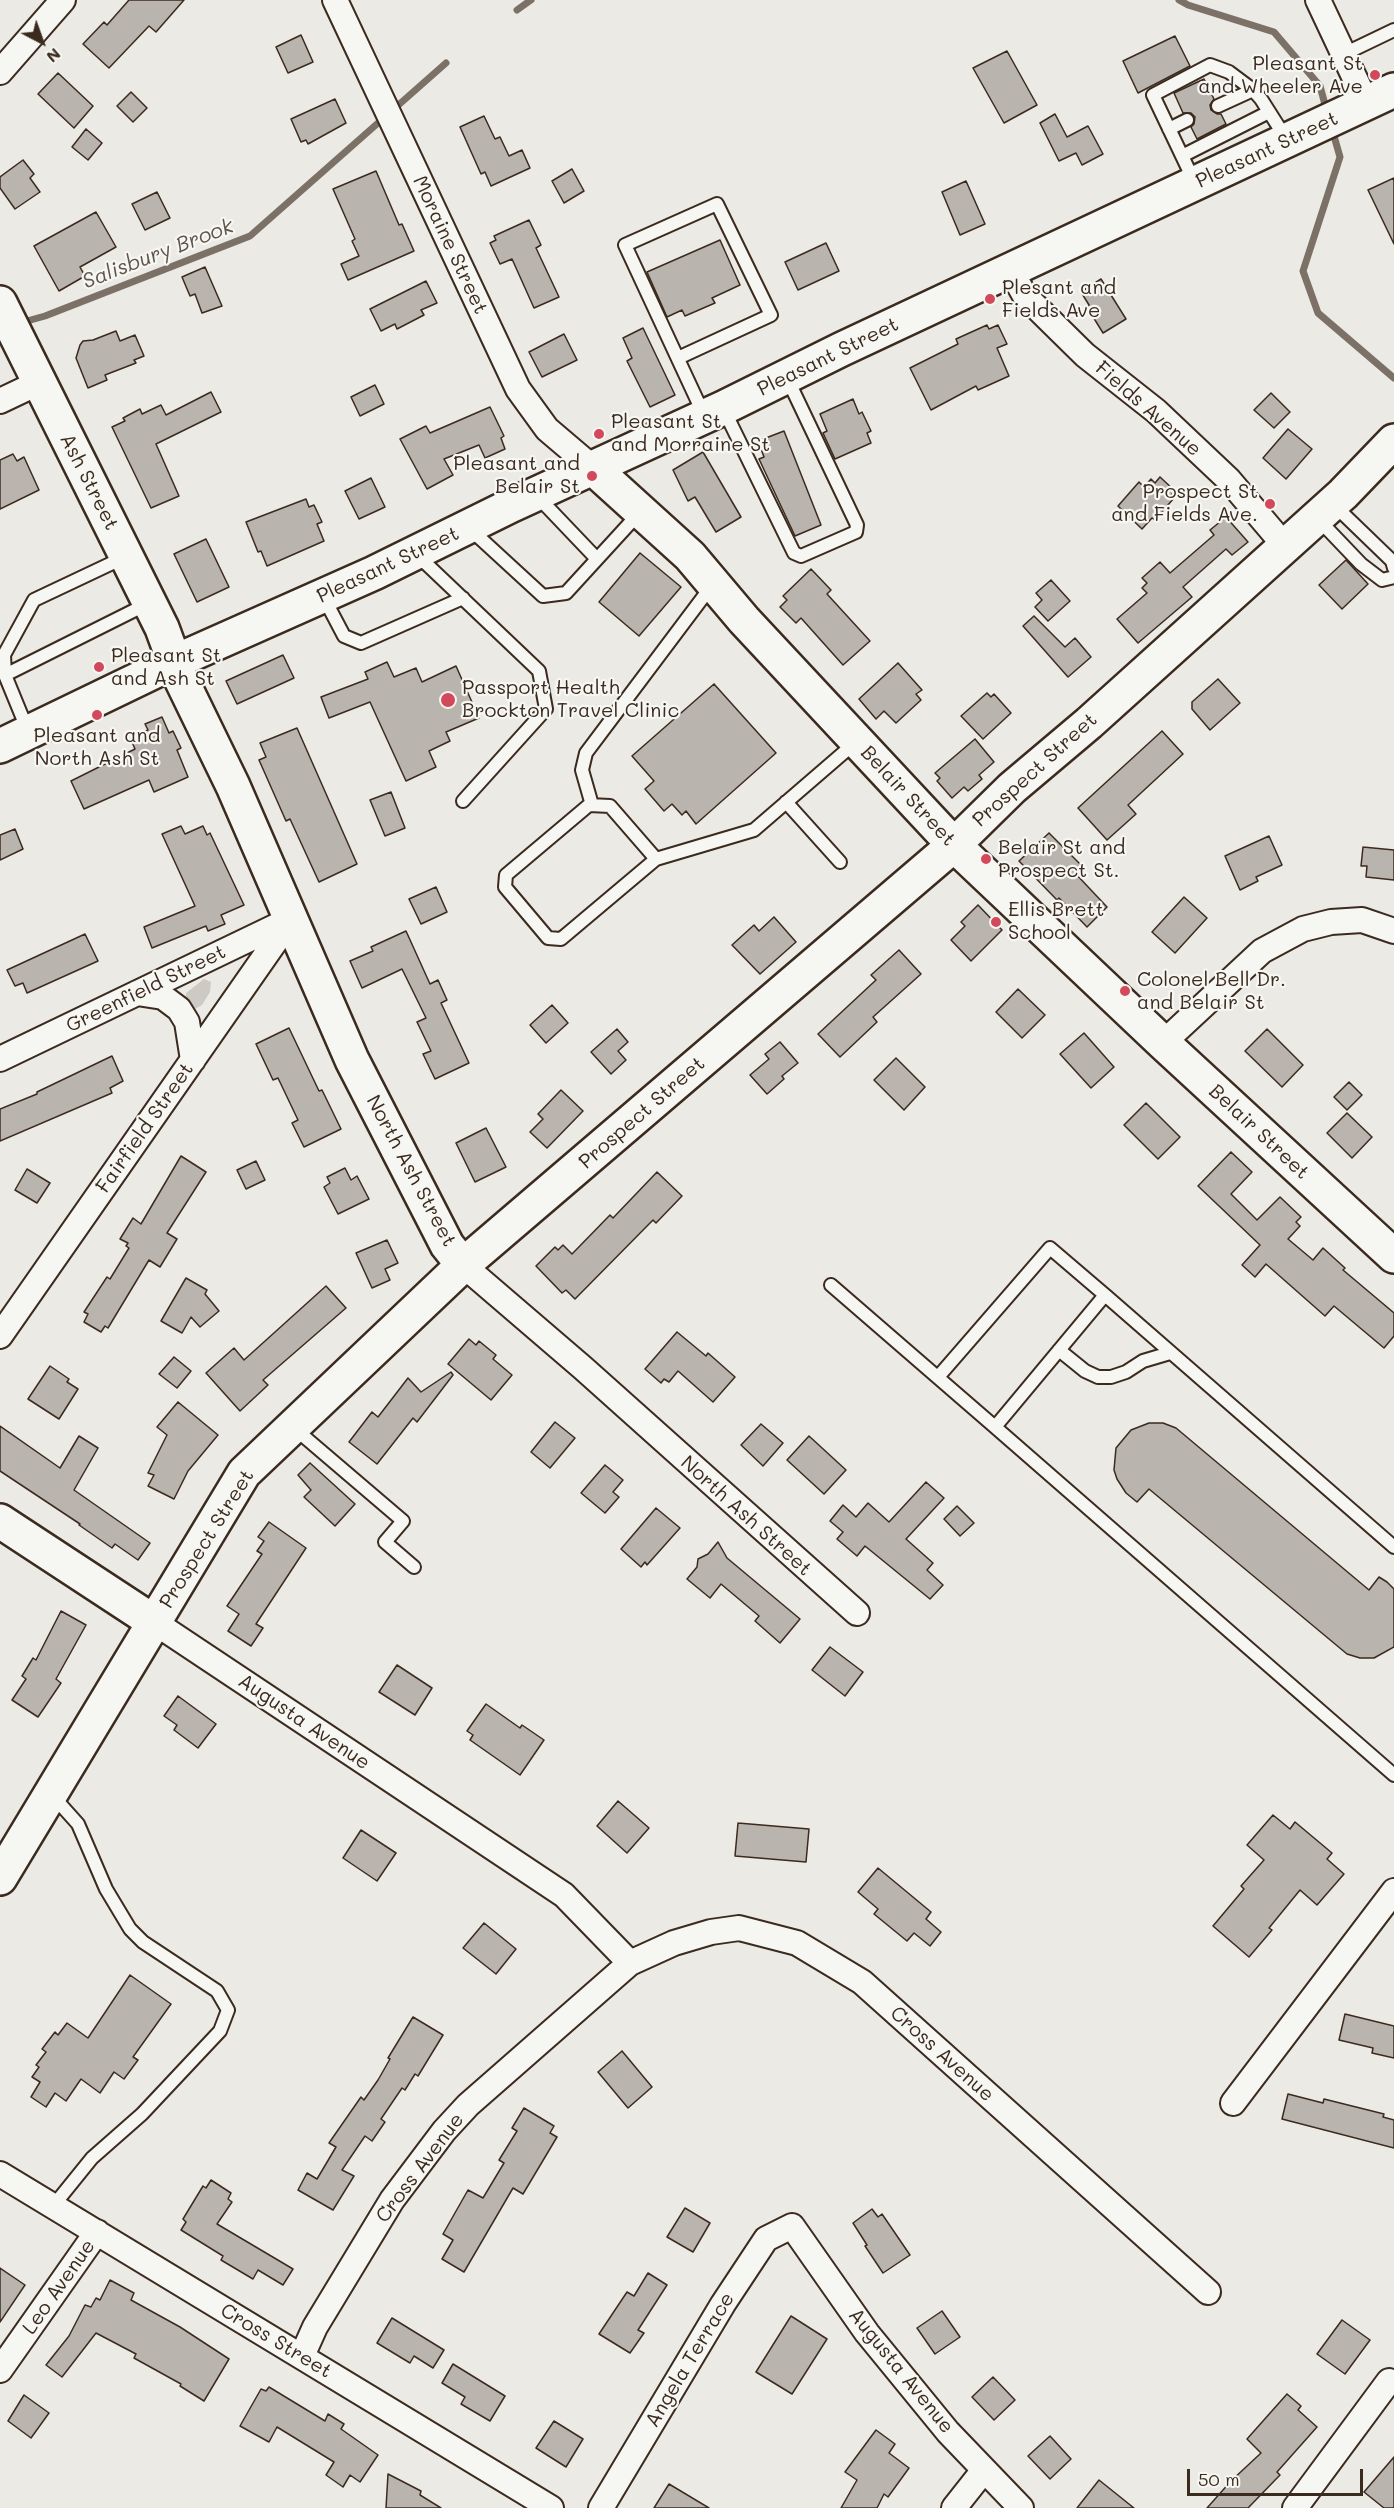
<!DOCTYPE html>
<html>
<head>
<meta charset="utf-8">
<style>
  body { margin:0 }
  #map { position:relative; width:1394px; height:2508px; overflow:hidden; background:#ebeae5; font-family:Mali,sans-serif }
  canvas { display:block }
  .north { position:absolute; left:12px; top:12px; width:60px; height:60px; -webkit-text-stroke:4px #f6f6f2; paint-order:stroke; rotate:139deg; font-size:16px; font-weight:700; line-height:24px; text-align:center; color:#3b2a1e }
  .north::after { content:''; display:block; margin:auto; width:21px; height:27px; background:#3b2a1e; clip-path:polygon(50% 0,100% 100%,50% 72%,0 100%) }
  .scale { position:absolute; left:1187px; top:2469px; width:176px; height:27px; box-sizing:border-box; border:3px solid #3b2a1e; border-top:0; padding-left:8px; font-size:18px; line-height:21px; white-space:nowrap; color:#3b2a1e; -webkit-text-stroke:4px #f6f6f2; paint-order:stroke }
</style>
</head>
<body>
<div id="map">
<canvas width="1394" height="2508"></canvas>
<div class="north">N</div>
<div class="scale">50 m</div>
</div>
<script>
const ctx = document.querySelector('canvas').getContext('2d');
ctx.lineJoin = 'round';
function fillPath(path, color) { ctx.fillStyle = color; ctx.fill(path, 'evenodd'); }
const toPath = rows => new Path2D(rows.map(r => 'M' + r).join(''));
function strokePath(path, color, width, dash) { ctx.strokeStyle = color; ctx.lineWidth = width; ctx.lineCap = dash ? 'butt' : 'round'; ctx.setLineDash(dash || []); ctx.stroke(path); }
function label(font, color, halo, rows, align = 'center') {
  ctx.font = font + ' Mali,sans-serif'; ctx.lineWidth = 4.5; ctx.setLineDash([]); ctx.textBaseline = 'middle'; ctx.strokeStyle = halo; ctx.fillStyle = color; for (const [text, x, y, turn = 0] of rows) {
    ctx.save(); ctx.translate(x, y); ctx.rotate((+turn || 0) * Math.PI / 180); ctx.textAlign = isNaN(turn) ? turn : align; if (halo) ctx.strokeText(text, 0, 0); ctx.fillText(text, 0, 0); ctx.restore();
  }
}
fillPath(toPath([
  [204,979,211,982,210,992,202,1005,195,1009,186,1001,186,993]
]), '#cdcac4');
strokePath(toPath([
  [1179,0,1188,5,1274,32,1320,86,1327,112],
  [517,10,531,0],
  [1332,129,1340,157,1303,271,1318,313,1394,378],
  [20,323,45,316,250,236,446,63]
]), '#7c7167', 7);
const building = toPath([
  [129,0,184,0,156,32,149,26,109,68,83,44,104,22,107,25,129,0],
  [301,35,313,62,288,73,276,47,301,35],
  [1175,36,1190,66,1138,93,1123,61,1175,36],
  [1007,51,1037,105,1004,123,973,68,1007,51],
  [58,73,93,106,74,128,38,94,58,73],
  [1204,79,1214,99,1210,105,1211,110,1217,114,1221,114,1226,124,1197,139,1191,127,1194,124,1195,117,1191,113,1183,113,1174,93,1204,79],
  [131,92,147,108,133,122,117,106,131,92],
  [335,99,346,123,308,144,306,140,301,142,291,119,335,99],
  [1055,114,1067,137,1088,126,1103,154,1082,165,1076,153,1059,161,1040,123,1055,114],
  [484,116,495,139,500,137,509,156,522,150,530,168,491,186,485,172,481,174,460,127,484,116],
  [86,129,102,143,88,160,72,147,86,129],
  [23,160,34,174,30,178,40,192,15,209,0,188,0,177,23,160],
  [572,169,584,191,564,203,552,181,572,169],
  [376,171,399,225,402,224,414,251,348,280,341,264,359,256,352,241,355,239,333,189,376,171],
  [1394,178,1394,244,1368,190,1394,178],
  [966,181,985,224,960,235,942,192,966,181],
  [157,192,170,218,145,230,132,204,157,192],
  [96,212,116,247,80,267,85,276,59,291,34,246,96,212],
  [529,220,541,245,536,248,559,297,534,308,512,259,500,264,490,243,496,240,494,236,529,220],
  [720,240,740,285,712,298,715,303,685,316,682,310,667,317,647,272,720,240],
  [826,243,839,271,798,290,785,262,826,243],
  [205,267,222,306,202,313,195,294,190,296,182,277,205,267],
  [1101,279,1126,319,1103,333,1087,307,1089,305,1081,292,1101,279],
  [426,281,437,303,421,310,424,315,397,329,395,324,381,331,370,309,426,281],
  [987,325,989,329,998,325,1007,344,997,348,1009,376,978,390,976,386,931,410,910,368,958,344,956,339,987,325],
  [643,328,675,395,650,407,627,361,632,358,623,338,643,328],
  [116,331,120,341,135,335,144,356,134,360,136,363,105,375,107,380,88,388,76,358,80,345,83,341,93,340,116,331],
  [564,334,577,360,542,377,529,352,564,334],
  [375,385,384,404,360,416,351,397,375,385],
  [211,392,221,412,156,444,179,496,151,508,112,427,125,421,123,418,140,409,142,414,161,405,166,415,211,392],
  [1271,393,1290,412,1274,428,1254,410,1271,393],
  [853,399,859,414,862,412,871,431,867,433,871,443,835,459,823,433,827,431,820,414,853,399],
  [490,407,504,436,501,438,505,449,485,458,479,445,444,459,453,475,427,489,400,439,426,426,430,433,490,407],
  [1288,429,1312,449,1286,479,1263,458,1288,429],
  [784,431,821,525,795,536,759,459,764,457,758,441,784,431],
  [703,452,741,517,716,532,695,497,688,501,673,470,703,452],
  [13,454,17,461,24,457,39,490,0,509,0,460,13,454],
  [1160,477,1175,491,1171,495,1174,498,1155,520,1152,518,1142,529,1118,506,1139,482,1144,487,1151,479,1155,483,1160,477],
  [371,478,385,507,359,519,345,491,371,478],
  [306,499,309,507,314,505,322,522,317,524,324,541,267,566,261,551,258,552,246,522,306,499],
  [1226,517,1248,542,1232,555,1226,549,1183,587,1192,597,1138,643,1117,619,1147,593,1142,588,1147,583,1142,578,1160,562,1170,573,1214,535,1210,530,1226,517],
  [206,539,229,587,197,602,174,554,206,539],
  [640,553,681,587,639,636,599,602,640,553],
  [1346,560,1368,584,1342,609,1319,585,1346,560],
  [811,569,831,590,827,594,870,641,843,665,801,618,796,623,780,607,787,600,783,596,811,569],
  [1051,580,1070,601,1048,621,1035,607,1042,600,1036,593,1051,580],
  [1034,616,1065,647,1075,638,1091,657,1068,677,1023,626,1034,616],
  [283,655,294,678,237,704,226,681,283,655],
  [387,662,394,677,416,668,422,682,456,666,479,718,446,732,450,741,429,751,436,767,406,781,370,702,329,718,321,697,368,679,365,672,387,662],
  [898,663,922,690,916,694,921,700,896,723,884,711,876,719,859,699,898,663],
  [1218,679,1240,703,1210,730,1192,709,1192,702,1218,679],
  [714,684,776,753,696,824,686,811,682,815,672,804,664,811,645,789,654,781,632,756,714,684],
  [987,693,991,697,994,694,1011,713,983,739,961,716,987,693],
  [162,717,169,733,173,731,181,748,177,750,188,777,154,792,149,780,84,809,71,781,135,749,132,742,139,739,137,735,148,730,145,724,162,717],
  [297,728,357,864,319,882,290,819,286,821,259,760,266,757,260,743,297,728],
  [1162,731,1183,754,1128,805,1136,814,1107,840,1078,808,1162,731],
  [975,739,994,762,979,775,982,779,968,791,964,787,952,798,937,781,940,778,935,773,975,739],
  [391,792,405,828,385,836,370,800,391,792],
  [181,826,185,834,203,826,207,835,210,833,244,905,221,915,225,924,208,931,206,926,152,948,144,927,195,906,162,834,181,826],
  [15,829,23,849,0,860,0,835,15,829],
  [1049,833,1082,866,1075,873,1107,907,1087,927,1059,898,1057,900,1019,861,1049,833],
  [1269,836,1282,865,1256,877,1258,881,1240,890,1225,856,1269,836],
  [1363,847,1394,850,1394,880,1366,877,1367,866,1361,866,1363,847],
  [436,887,447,912,421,924,409,899,436,887],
  [1184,897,1207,918,1175,953,1152,932,1184,897],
  [978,905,1002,930,971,961,951,940,965,926,961,922,978,905],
  [774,917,796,942,760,974,732,945,754,925,759,931,774,917],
  [406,931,430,984,438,980,447,1000,441,1003,469,1063,435,1079,423,1054,431,1051,417,1022,426,1018,402,969,362,988,350,961,373,951,371,947,406,931],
  [85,934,98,961,27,993,23,983,15,986,7,970,85,934],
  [899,950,921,974,873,1017,877,1022,840,1057,818,1034,876,980,871,975,899,950],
  [1018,989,1045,1015,1022,1038,996,1012,1018,989],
  [552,1005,568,1023,546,1043,530,1025,552,1005],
  [289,1028,319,1091,322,1090,341,1129,304,1147,292,1123,298,1120,278,1078,273,1080,256,1044,289,1028],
  [617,1029,628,1042,618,1051,626,1060,611,1074,591,1052,617,1029],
  [1267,1029,1303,1065,1282,1087,1245,1051,1267,1029],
  [1084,1033,1114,1067,1091,1088,1060,1054,1084,1033],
  [780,1042,798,1063,782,1076,784,1079,767,1094,750,1075,769,1059,765,1054,780,1042],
  [112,1056,123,1081,110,1088,112,1093,0,1141,0,1109,37,1094,37,1092,112,1056],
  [896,1058,925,1087,904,1110,874,1080,896,1058],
  [1349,1082,1362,1095,1347,1110,1334,1097,1349,1082],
  [561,1090,583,1111,547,1148,530,1132,543,1119,538,1114,561,1090],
  [1146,1103,1180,1137,1158,1159,1124,1125,1146,1103],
  [1347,1113,1372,1137,1352,1158,1327,1133,1347,1113],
  [486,1128,506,1167,475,1182,456,1143,486,1128],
  [1231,1152,1252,1172,1231,1194,1257,1220,1280,1197,1301,1217,1296,1222,1300,1226,1288,1239,1313,1260,1323,1248,1345,1268,1343,1270,1394,1313,1394,1336,1384,1348,1334,1306,1325,1316,1266,1264,1255,1277,1242,1265,1260,1245,1198,1186,1231,1152],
  [181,1156,206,1172,167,1233,177,1239,160,1267,149,1260,108,1328,105,1326,101,1332,84,1322,88,1314,84,1312,107,1277,110,1279,129,1248,126,1246,128,1243,120,1239,133,1218,141,1224,181,1156],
  [256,1161,265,1180,246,1189,237,1170,256,1161],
  [345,1168,351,1180,357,1176,369,1199,338,1214,324,1187,330,1183,327,1177,345,1168],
  [27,1169,50,1183,37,1203,15,1190,27,1169],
  [657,1172,682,1196,656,1223,653,1220,575,1299,566,1290,562,1293,536,1266,555,1247,558,1250,563,1245,572,1254,610,1215,613,1218,657,1172],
  [387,1240,398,1263,385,1269,390,1280,372,1288,356,1253,387,1240],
  [186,1278,207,1290,205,1294,219,1311,200,1327,191,1317,182,1333,161,1321,186,1278],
  [326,1286,346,1308,263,1380,268,1385,240,1411,206,1373,234,1348,244,1360,326,1286],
  [677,1332,706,1356,708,1353,735,1377,713,1402,678,1371,669,1382,664,1379,661,1383,645,1369,677,1332],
  [469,1339,476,1345,479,1341,496,1355,493,1359,512,1375,491,1400,448,1364,469,1339],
  [174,1357,191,1371,177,1388,159,1374,174,1357],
  [50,1366,69,1379,67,1382,78,1389,59,1419,28,1399,50,1366],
  [451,1372,453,1375,417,1422,413,1418,377,1464,349,1442,372,1412,378,1417,408,1378,421,1392,451,1372],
  [178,1402,218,1435,188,1471,174,1499,148,1486,154,1475,148,1473,167,1435,157,1427,178,1402],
  [555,1422,575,1438,550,1468,531,1452,555,1422],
  [1149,1423,1163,1423,1176,1428,1369,1590,1379,1577,1387,1582,1394,1589,1394,1647,1374,1658,1360,1658,1347,1654,1149,1489,1137,1502,1126,1493,1117,1479,1114,1470,1116,1448,1131,1430,1149,1423],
  [761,1424,783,1443,763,1466,741,1445,761,1424],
  [0,1426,60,1468,79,1436,98,1448,74,1490,150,1543,138,1560,115,1544,112,1548,79,1525,80,1524,0,1471,0,1426],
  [809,1436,846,1470,824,1494,787,1460,809,1436],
  [310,1463,355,1504,335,1526,304,1497,311,1490,298,1475,310,1463],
  [605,1465,623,1480,613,1492,619,1497,605,1513,581,1493,605,1465],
  [926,1482,944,1498,906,1539,933,1563,927,1570,943,1585,930,1599,865,1546,857,1556,837,1539,843,1532,830,1521,843,1505,856,1517,868,1503,889,1522,926,1482],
  [957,1506,974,1523,960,1536,944,1519,957,1506],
  [656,1508,680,1528,647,1565,645,1562,641,1567,621,1549,656,1508],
  [269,1522,306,1548,256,1624,263,1628,251,1646,228,1631,239,1614,227,1606,262,1554,257,1551,264,1541,258,1537,269,1522],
  [718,1542,727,1558,800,1619,780,1643,755,1621,759,1616,721,1584,710,1598,687,1579,697,1567,698,1559,708,1554,718,1542],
  [61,1611,86,1625,56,1679,61,1683,38,1717,12,1700,26,1679,22,1676,33,1658,36,1660,61,1611],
  [830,1647,863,1672,845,1696,812,1670,830,1647],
  [397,1665,432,1688,415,1715,379,1692,397,1665],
  [178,1696,216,1724,198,1748,174,1730,177,1725,164,1716,178,1696],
  [486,1704,520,1728,522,1725,544,1740,520,1775,470,1740,473,1735,467,1731,486,1704],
  [618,1801,649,1828,627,1853,597,1826,618,1801],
  [1273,1815,1290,1829,1295,1822,1332,1853,1327,1859,1344,1874,1317,1905,1300,1890,1269,1928,1272,1930,1249,1957,1213,1926,1244,1889,1241,1886,1264,1860,1247,1845,1273,1815],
  [738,1823,809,1829,806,1862,735,1856,738,1823],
  [361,1830,396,1853,377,1881,343,1858,361,1830],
  [878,1868,931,1912,926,1919,941,1932,930,1946,914,1933,907,1941,874,1914,878,1909,858,1892,878,1868],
  [484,1923,516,1949,496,1974,463,1948,484,1923],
  [130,1975,171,2004,133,2057,138,2060,124,2079,114,2072,100,2093,81,2079,66,2101,55,2093,46,2107,31,2097,40,2082,32,2077,39,2067,36,2065,46,2052,42,2049,55,2032,58,2035,67,2023,88,2038,130,1975],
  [1345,2014,1394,2026,1394,2058,1372,2053,1373,2048,1339,2040,1345,2014],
  [413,2017,443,2035,418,2076,415,2074,405,2090,402,2088,381,2119,385,2122,372,2141,365,2136,342,2170,354,2176,333,2210,298,2190,307,2173,317,2179,336,2147,329,2143,361,2097,364,2100,378,2080,390,2059,388,2058,413,2017],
  [622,2051,652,2087,628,2108,598,2072,622,2051],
  [1288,2094,1323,2103,1324,2099,1384,2114,1383,2117,1394,2120,1394,2148,1282,2119,1288,2094],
  [524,2108,554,2126,550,2133,557,2137,523,2194,513,2188,464,2272,442,2259,453,2240,443,2234,468,2190,483,2198,504,2163,499,2160,517,2131,512,2128,524,2108],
  [211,2180,231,2193,228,2199,232,2202,217,2224,293,2269,283,2285,258,2270,253,2279,221,2260,223,2256,181,2230,186,2222,183,2219,203,2186,206,2188,211,2180],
  [685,2208,710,2223,693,2252,667,2237,685,2208],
  [872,2209,878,2217,882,2214,910,2255,883,2273,865,2246,867,2245,853,2223,872,2209],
  [0,2268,25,2285,0,2322,0,2268],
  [648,2273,667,2285,638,2330,644,2333,630,2353,599,2334,627,2292,634,2296,648,2273],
  [110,2280,134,2293,131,2300,180,2327,229,2359,204,2401,180,2386,181,2384,134,2358,136,2354,96,2333,62,2377,46,2365,69,2336,85,2305,91,2307,96,2298,100,2300,110,2280],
  [942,2311,960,2337,935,2354,917,2328,942,2311],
  [791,2316,827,2339,792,2394,756,2372,791,2316],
  [392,2318,444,2350,433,2368,414,2356,410,2363,377,2343,392,2318],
  [1342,2320,1370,2340,1345,2374,1317,2354,1342,2320],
  [453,2364,505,2396,490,2421,461,2404,465,2397,442,2383,453,2364],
  [993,2377,1015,2400,994,2420,972,2397,993,2377],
  [269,2387,325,2421,328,2414,344,2424,341,2429,378,2455,360,2482,350,2475,343,2487,326,2475,334,2462,277,2427,269,2442,240,2426,261,2389,266,2391,269,2387],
  [1287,2394,1301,2406,1298,2410,1317,2427,1277,2472,1280,2475,1248,2508,1207,2508,1231,2481,1261,2453,1247,2439,1287,2394],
  [24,2395,49,2413,31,2438,8,2421,24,2395],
  [554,2421,583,2439,566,2467,536,2448,554,2421],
  [876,2430,895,2444,889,2453,909,2468,888,2497,884,2494,877,2508,841,2508,857,2480,845,2472,876,2430],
  [1050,2436,1071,2459,1050,2479,1028,2456,1050,2436],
  [1394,2457,1394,2508,1384,2508,1364,2492,1394,2457],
  [388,2474,421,2491,420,2495,441,2508,386,2508,388,2474],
  [1099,2480,1134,2508,1077,2508,1099,2480],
  [669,2484,709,2508,654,2508,669,2484]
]);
fillPath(building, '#bab4ae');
strokePath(building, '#3b2a1e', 1.5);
const lane = toPath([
  [1344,54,1394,30],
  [1218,106,1253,90],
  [1169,129,1187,120],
  [1182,156,1269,112],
  [1194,181,1153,95,1210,65,1229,72,1253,90,1261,99,1287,140],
  [678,358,771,315,717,204,625,245,704,415],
  [723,408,794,553,801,556,856,532,857,525,787,378],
  [536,495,597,559],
  [1333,504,1392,561,1394,568],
  [1317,518,1361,564,1382,580,1394,577],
  [469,528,543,596,566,593,641,511],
  [416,554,539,671,546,709,463,801],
  [324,598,344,636,361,643,463,598],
  [5,675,149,603],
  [28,731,5,675,4,655,34,600,125,557],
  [786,802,840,862],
  [592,805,582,770,586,753,713,584],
  [656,859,610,806,589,805,506,875,505,887,548,938,561,939,656,859,754,830,856,742],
  [831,1285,995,1427],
  [1059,1350,1085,1371,1098,1377,1111,1377,1126,1372,1143,1361,1170,1353],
  [938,1377,1050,1248,1105,1295],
  [294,1428,403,1521,385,1542,414,1567],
  [1394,1547,1105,1295,995,1427,1394,1775],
  [52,1795,78,1824,106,1889,130,1929,143,1942,217,1991,228,2010,220,2031,142,2114,92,2158,54,2205]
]);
const street = toPath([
  [335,0,518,389,547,429,594,469],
  [1318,0,1367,104],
  [0,72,63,0],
  [1011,271,1025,296,1085,355,1156,411,1229,480,1285,546],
  [0,401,40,382],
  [137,993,163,997,179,1009,187,1022,193,1060],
  [1163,1043,1262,951,1303,929,1331,922,1362,920,1394,931],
  [0,1059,289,920],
  [463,1265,583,1368,857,1613],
  [0,1336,291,919],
  [154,1622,564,1895,630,1963],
  [1233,2103,1394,1891],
  [0,2174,551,2508],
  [302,2356,315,2327,392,2200,444,2131,468,2105,630,1963,674,1943,711,1932,739,1928,797,1943,862,1982,1208,2292],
  [0,2370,97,2232],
  [601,2508,723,2304,766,2239,792,2226,867,2333,948,2432,1021,2508],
  [954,2508,984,2470],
  [1295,2508,1389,2381]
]);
const secondary = toPath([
  [0,303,162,628,180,677,233,786,352,1060,447,1245,463,1265],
  [594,469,690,556,744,620,954,845,1163,1043,1394,1256],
  [0,746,174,662,374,573,512,505,723,408,842,349,1394,90],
  [0,1521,154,1622],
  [0,1878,244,1473,463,1265,954,845,1012,788,1089,723,1343,494,1394,441]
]);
strokePath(lane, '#3b2a1e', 16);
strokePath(street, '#3b2a1e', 28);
strokePath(secondary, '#3b2a1e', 38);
strokePath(lane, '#f6f6f2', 12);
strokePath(street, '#f6f6f2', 24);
strokePath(secondary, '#f6f6f2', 33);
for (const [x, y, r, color] of [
  [1375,75,6,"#d1495b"],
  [990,299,6,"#d1495b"],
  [599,434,6,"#d1495b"],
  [592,476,6,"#d1495b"],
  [1270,504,6,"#d1495b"],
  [99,667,6,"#d1495b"],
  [448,700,8,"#d1495b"],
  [97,715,6,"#d1495b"],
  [986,859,6,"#d1495b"],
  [996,922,6,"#d1495b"],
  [1125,991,6,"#d1495b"]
]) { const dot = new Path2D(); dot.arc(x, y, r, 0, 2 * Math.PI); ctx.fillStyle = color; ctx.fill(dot); strokePath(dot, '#f6f6f2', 2); }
label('20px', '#3b2a1e', '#f6f6f2', [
  ["Pleasant St",1363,64,"right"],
  ["and Wheeler Ave",1363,87,"right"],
  ["Plesant and",1002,288],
  ["Fields Ave",1002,311],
  ["Pleasant St",611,422],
  ["and Morraine St",611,445],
  ["Pleasant and",580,464,"right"],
  ["Belair St",580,487,"right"],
  ["Prospect St",1258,492,"right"],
  ["and Fields Ave.",1258,515,"right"],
  ["Pleasant St",111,656],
  ["and Ash St",111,679],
  ["Passport Health",462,688],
  ["Brockton Travel Clinic",462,711],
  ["Pleasant and",97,736,"center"],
  ["North Ash St",97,759,"center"],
  ["Belair St and",998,848],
  ["Prospect St.",998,871],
  ["Ellis Brett",1008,910],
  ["School",1008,933],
  ["Colonel Bell Dr.",1137,980],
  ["and Belair St",1137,1003]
], 'left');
label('20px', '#3b2a1e', '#f6f6f2', [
  ["Pleasant Street",1267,150,-25],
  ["Moraine Street",450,245,65],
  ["Pleasant Street",828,357,-26],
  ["Fields Avenue",1148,409,41],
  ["Ash Street",89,482,63],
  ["Pleasant Street",388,565,-25],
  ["Prospect Street",1035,770,-42],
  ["Belair Street",908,796,47],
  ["Greenfield Street",146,989,-26],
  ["Prospect Street",642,1113,-41],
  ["Fairfield Street",145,1128,-55],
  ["Belair Street",1259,1132,43],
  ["North Ash Street",411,1171,62],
  ["North Ash Street",746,1516,42],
  ["Prospect Street",207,1539,-58],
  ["Augusta Avenue",304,1722,34],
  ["Cross Avenue",942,2054,42],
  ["Cross Avenue",420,2168,-53],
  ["Leo Avenue",59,2287,-55],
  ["Cross Street",276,2341,31],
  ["Angela Terrace",690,2360,-59],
  ["Augusta Avenue",901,2371,51]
]);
label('italic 21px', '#615449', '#f6f6f2', [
  ["Salisbury Brook",158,254,-21]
]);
</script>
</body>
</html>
